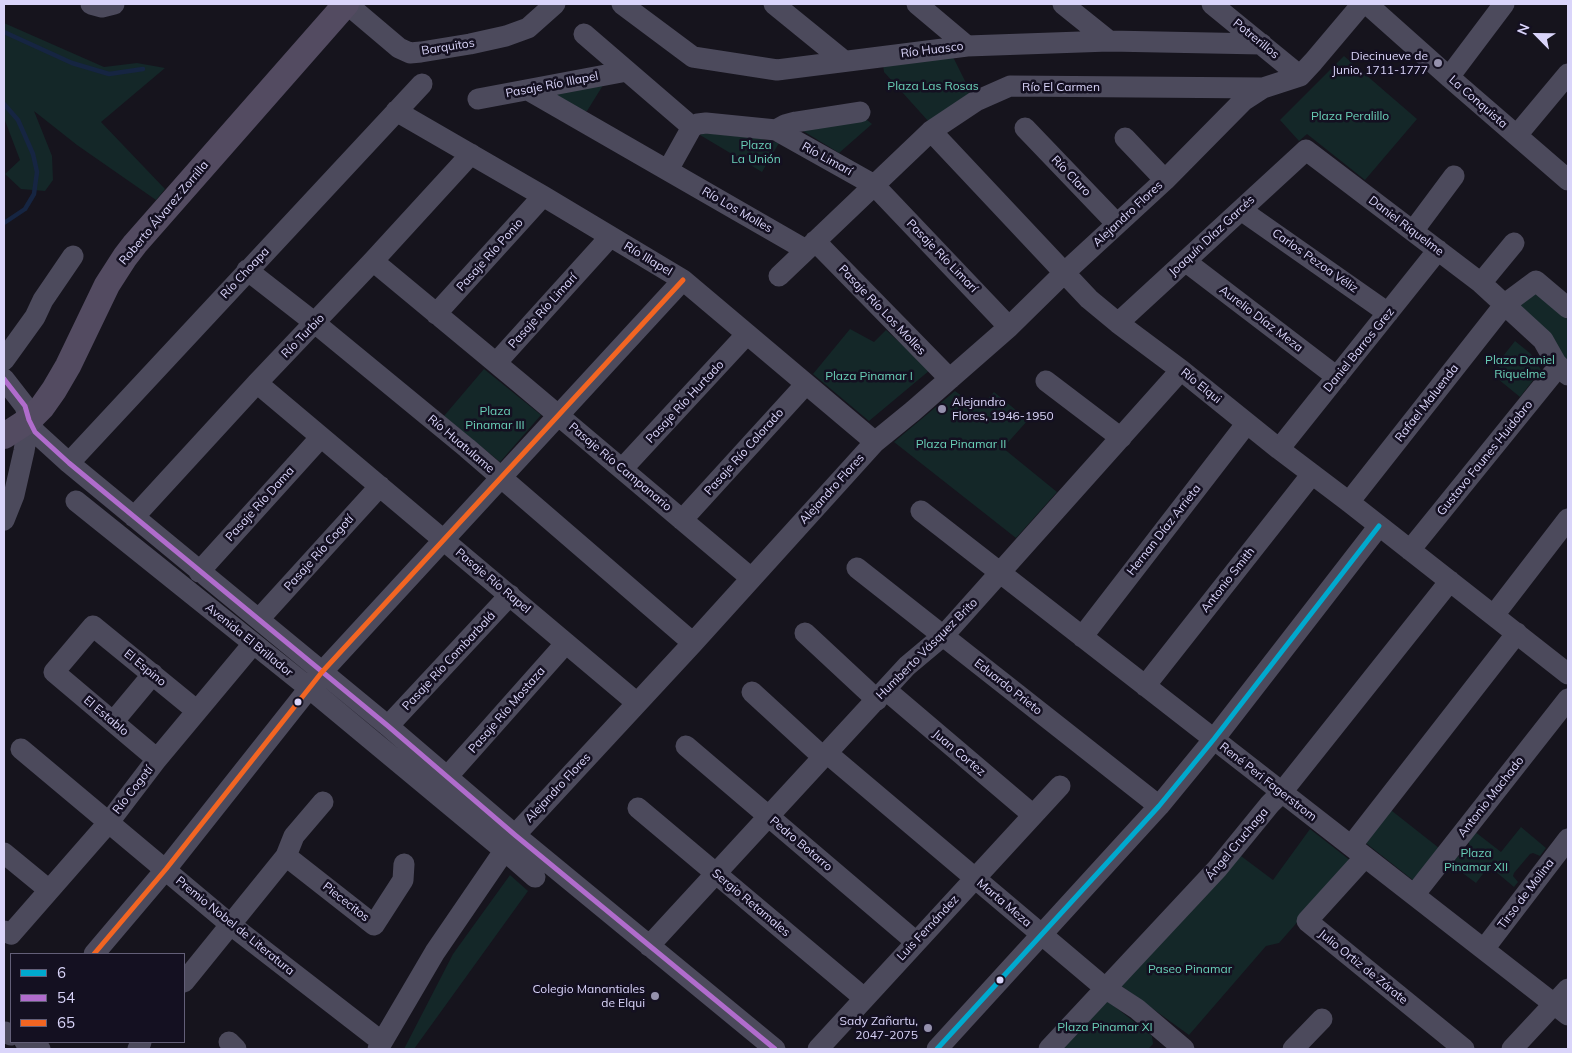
<!DOCTYPE html>
<html>
<head>
<meta charset="utf-8">
<style>
  body { margin:0 }
  #map { position:relative; width:1572px; height:1053px; overflow:hidden; background:#16141d; font-family:Mulish,sans-serif }
  canvas { display:block }
  .frame { position:absolute; inset:0; border:5px solid #dad5fa; pointer-events:none }
  .legend { position:absolute; left:10px; top:953px; width:175px; height:90px; box-sizing:border-box; background:#141021; border:1px solid #635f78; margin:0; padding:6px 9px; list-style:none; font-size:15px; color:#dad5fa }
  .legend li { display:flex; align-items:center; gap:10px; height:25px }
  .legend b { width:25px; border:1px solid #635f78 }
  .north { position:absolute; left:1512px; top:10px; width:50px; height:50px; -webkit-text-stroke:4px #141021; paint-order:stroke; rotate:293deg; font-size:14px; font-weight:700; line-height:20px; text-align:center; color:#dad5fa }
  .north::after { content:''; display:block; margin:auto; width:18px; height:22px; background:#dad5fa; clip-path:polygon(50% 0,100% 100%,50% 72%,0 100%) }
</style>
</head>
<body>
<div id="map">
<canvas width="1572" height="1053"></canvas>
<div class="frame"></div>
<ul class="legend">
<li><b style="height:6px;background:#00a9ce"></b>6</li>
<li><b style="height:6px;background:#b06ccc"></b>54</li>
<li><b style="height:6px;background:#f26522"></b>65</li>
</ul>
<div class="north">N</div>
</div>
<script>
const ctx = document.querySelector('canvas').getContext('2d');
ctx.lineJoin = 'round';
function fillPath(path, color) { ctx.fillStyle = color; ctx.fill(path, 'evenodd'); }
const toPath = rows => new Path2D(rows.map(r => 'M' + r).join(''));
function strokePath(path, color, width, dash) { ctx.strokeStyle = color; ctx.lineWidth = width; ctx.lineCap = dash ? 'butt' : 'round'; ctx.setLineDash(dash || []); ctx.stroke(path); }
function label(font, color, halo, rows, align = 'center') {
  ctx.font = font + ' Mulish,sans-serif'; ctx.lineWidth = 5; ctx.setLineDash([]); ctx.textBaseline = 'middle'; ctx.strokeStyle = halo; ctx.fillStyle = color; for (const [text, x, y, turn = 0] of rows) {
    ctx.save(); ctx.translate(x, y); ctx.rotate((+turn || 0) * Math.PI / 180); ctx.textAlign = isNaN(turn) ? turn : align; if (halo) ctx.strokeText(text, 0, 0); ctx.fillText(text, 0, 0); ctx.restore();
  }
}
fillPath(toPath([
  [4,23,104,67,137,63,165,68,101,122,165,189,156,200,77,145,34,111,52,156,53,180,45,191,21,189,5,174,20,160,4,118],
  [1344,56,1417,119,1365,180,1307,134,1299,141,1280,120],
  [953,57,971,93,929,122,884,72,883,65],
  [605,82,587,111,581,112,549,93],
  [867,120,872,124,839,153,795,126],
  [704,133,757,138,779,143,762,172,700,135],
  [1535,292,1568,320,1568,368,1515,305],
  [850,329,874,342,886,330,930,370,869,421,813,374],
  [1515,341,1531,354,1541,370,1520,397,1498,379,1504,371,1496,365],
  [484,369,541,415,500,462,444,416],
  [955,391,979,408,994,392,1028,420,1003,448,1057,492,1016,538,894,442],
  [1387,807,1439,848,1414,881,1362,840],
  [1521,827,1546,848,1540,856,1533,853,1530,854,1514,873,1513,876,1518,882,1514,887,1489,866,1476,883,1449,863,1453,857,1462,856,1470,846,1467,839,1474,831,1501,852],
  [1310,829,1351,861,1279,943,1266,946,1189,1035,1120,985,1162,936,1241,856,1273,880],
  [510,875,528,891,414,1049,404,1049,453,954],
  [1104,998,1152,1036,1153,1044,1148,1049,1055,1049]
]), '#142728');
strokePath(toPath([
  [4,32,72,63,109,74,143,69],
  [4,104,18,120,33,154,37,172,34,194,25,209,4,223]
]), '#162542', 4.5);
strokePath(toPath([
  [91,4,102,7,114,4],
  [347,4,399,48,410,53,421,52,470,44,506,36,528,28,555,4],
  [622,4,693,57,777,70,967,46,1109,41,1262,44],
  [774,4,844,61],
  [917,4,967,46],
  [1063,4,1109,41],
  [1212,4,1300,76],
  [1367,4,1449,77,1568,180],
  [584,34,692,127],
  [1449,77,1504,4],
  [528,90,806,250],
  [478,99,627,71],
  [396,111,543,196,683,280,875,442],
  [692,127,698,124,706,123,776,130,874,185,1009,327],
  [1025,128,1117,224],
  [776,130,785,125,796,122,860,112],
  [931,131,1089,299,1118,323,1181,370,1279,449,1349,502,1568,674],
  [1517,135,1568,74],
  [1125,138,1165,180],
  [668,170,692,127],
  [1241,210,1388,313],
  [1413,231,1454,176],
  [815,241,950,379],
  [373,261,520,383,751,578],
  [1185,261,1337,377],
  [247,270,315,323,467,448,693,643],
  [779,276,931,131,976,101,1010,86,1263,88],
  [1481,283,1514,243],
  [436,314,543,196],
  [1118,323,1306,150,1481,283,1543,340,1556,363,1568,375],
  [4,360,35,317,43,300,73,256],
  [496,363,610,237],
  [4,379,25,406,29,420,35,432,69,463,388,726,515,835,775,1049],
  [1046,381,1121,438],
  [257,383,637,703],
  [1279,449,1438,250],
  [69,463,422,84],
  [622,469,747,334],
  [76,501,309,688,505,851,535,877],
  [1349,502,1505,304,1536,281,1568,308],
  [921,511,1568,1015],
  [134,517,257,383,373,261,471,154],
  [4,520,14,495,24,451,29,420],
  [682,520,806,384],
  [1410,550,1559,366],
  [857,568,1159,806],
  [199,572,321,437],
  [1494,615,1568,519],
  [259,619,380,486],
  [805,633,877,700],
  [1082,637,1247,423],
  [1145,686,1312,474],
  [886,690,1033,815],
  [752,692,824,758],
  [113,722,153,674],
  [388,726,510,595],
  [686,746,916,942],
  [21,749,231,925,382,1042],
  [828,754,1105,988,1137,1009,1184,1049],
  [157,759,54,672,93,626,197,711],
  [447,777,566,643],
  [638,808,864,998],
  [1351,846,1517,633],
  [4,853,49,890],
  [286,856,374,925,403,880,404,864],
  [1365,857,1307,921,1464,1049],
  [1414,895,1568,699],
  [4,931,11,934,109,822,157,759,253,644],
  [649,946,907,666,944,635,954,624,1181,370],
  [1484,949,1568,839],
  [94,954,166,869,322,672,683,280],
  [184,982,286,856,294,836,323,802],
  [5,1032,11,1035],
  [25,1042,40,1049],
  [229,1042,236,1049],
  [138,1049,141,1042],
  [378,1049,435,952,515,835,693,643,875,442,913,411,1009,327,1064,273,1165,180,1243,101,1263,88,1300,76,1313,62,1362,4],
  [818,1049,1060,786],
  [937,1049,1159,806,1214,739,1379,526],
  [1049,1049,1217,869,1270,804,1282,792,1450,581],
  [1293,1049,1322,1019],
  [1512,1049,1568,989]
]), '#4c4a5c', 21);
strokePath(toPath([
  [4,436,29,420,42,407,54,390,68,366,107,285,125,257,135,244,346,4]
]), '#534b61', 26);
strokePath(toPath([
  [937,1049,1159,806,1214,739,1379,526]
]), '#00a9ce', 5);
strokePath(toPath([
  [4,379,25,406,29,420,35,432,69,463,388,726,515,835,775,1049]
]), '#b06ccc', 5);
strokePath(toPath([
  [94,954,166,869,322,672,683,280]
]), '#f26522', 5);
for (const [x, y, r, color] of [
  [1438,63,5,"#9591ad"],
  [942,409,5,"#9591ad"],
  [298,702,4.5,"#dad5fa"],
  [1000,980,4.5,"#dad5fa"],
  [655,996,5,"#9591ad"],
  [928,1028,5,"#9591ad"]
]) { const dot = new Path2D(); dot.arc(x, y, r, 0, 2 * Math.PI); ctx.fillStyle = color; ctx.fill(dot); strokePath(dot, '#141021', 2); }
label('12px', '#dad5fa', '#141021', [
  ["Potrerillos",1256,39,39],
  ["Barquitos",448,47,-9],
  ["Río Huasco",932,50,-7],
  ["Pasaje Río Illapel",552,85,-11],
  ["Río El Carmen",1061,87],
  ["La Conquista",1478,102,41],
  ["Río Limarí",827,159,29],
  ["Río Claro",1071,176,46],
  ["Río Los Molles",737,210,30],
  ["Roberto Álvarez Zorrilla",164,213,-50],
  ["Alejandro Flores",1128,214,-43],
  ["Daniel Riquelme",1406,226,37],
  ["Joaquín Díaz Garcés",1212,236,-43],
  ["Pasaje Río Ponio",490,255,-48],
  ["Pasaje Río Limarí",942,256,46],
  ["Río Illapel",648,259,31],
  ["Carlos Pezoa Véliz",1315,261,35],
  ["Río Choapa",245,273,-47],
  ["Pasaje Río Los Molles",882,310,46],
  ["Pasaje Río Limarí",543,311,-48],
  ["Aurelio Díaz Meza",1261,319,37],
  ["Río Turbio",303,336,-46],
  ["Daniel Barros Grez",1359,350,-51],
  ["Río Elqui",1201,386,39],
  ["Pasaje Río Hurtado",685,402,-47],
  ["Rafael Maluenda",1427,403,-52],
  ["Río Huatulame",461,444,40],
  ["Pasaje Río Colorado",744,452,-48],
  ["Gustavo Faunes Huidobro",1485,458,-51],
  ["Pasaje Río Campanario",620,467,40],
  ["Alejandro Flores",832,489,-48],
  ["Pasaje Río Dama",260,504,-48],
  ["Hernan Díaz Arrieta",1164,530,-52],
  ["Pasaje Río Cogotí",319,553,-48],
  ["Antonio Smith",1228,580,-52],
  ["Pasaje Río Rapel",493,581,40],
  ["Avenida El Brillador",249,640,39],
  ["Humberto Vásquez Brito",927,649,-45],
  ["Pasaje Río Combarbalá",449,661,-47],
  ["El Espino",145,668,39],
  ["Eduardo Prieto",1008,687,38],
  ["Pasaje Río Mostaza",507,710,-49],
  ["El Establo",106,716,40],
  ["Juan Cortez",959,753,40],
  ["René Peri Fagerstrom",1268,782,38],
  ["Alejandro Flores",558,788,-47],
  ["Río Cogotí",133,790,-52],
  ["Antonio Machado",1491,797,-52],
  ["Pedro Botarro",801,844,40],
  ["Ángel Cruchaga",1237,844,-50],
  ["Tirso de Molina",1526,894,-53],
  ["Piececitos",346,902,38],
  ["Sergio Retamales",751,903,40],
  ["Marta Meza",1004,903,40],
  ["Premio Nobel de Literatura",235,926,39],
  ["Luis Fernández",928,928,-47],
  ["Julio Ortiz de Zárate",1363,967,39]
]);
label('12px', '#dad5fa', '#141021', [
  ["Diecinueve de",1428,56],
  ["Junio, 1711-1777",1428,70],
  ["Alejandro",952,402,"left"],
  ["Flores, 1946-1950",952,416,"left"],
  ["Colegio Manantiales",645,989],
  ["de Elqui",645,1003],
  ["Sady Zañartu,",918,1021],
  ["2047-2075",918,1035]
], 'right');
label('12px', '#6ad1b9', '#141021', [
  ["Plaza Las Rosas",933,86],
  ["Plaza Peralillo",1350,116],
  ["Plaza",756,145],
  ["La Unión",756,159],
  ["Plaza Daniel",1520,360],
  ["Riquelme",1520,374],
  ["Plaza Pinamar I",869,376],
  ["Plaza",495,411],
  ["Pinamar III",495,425],
  ["Plaza Pinamar II",961,444],
  ["Plaza",1476,853],
  ["Pinamar XII",1476,867],
  ["Paseo Pinamar",1190,969],
  ["Plaza Pinamar XI",1105,1027]
]);
</script>
</body>
</html>
